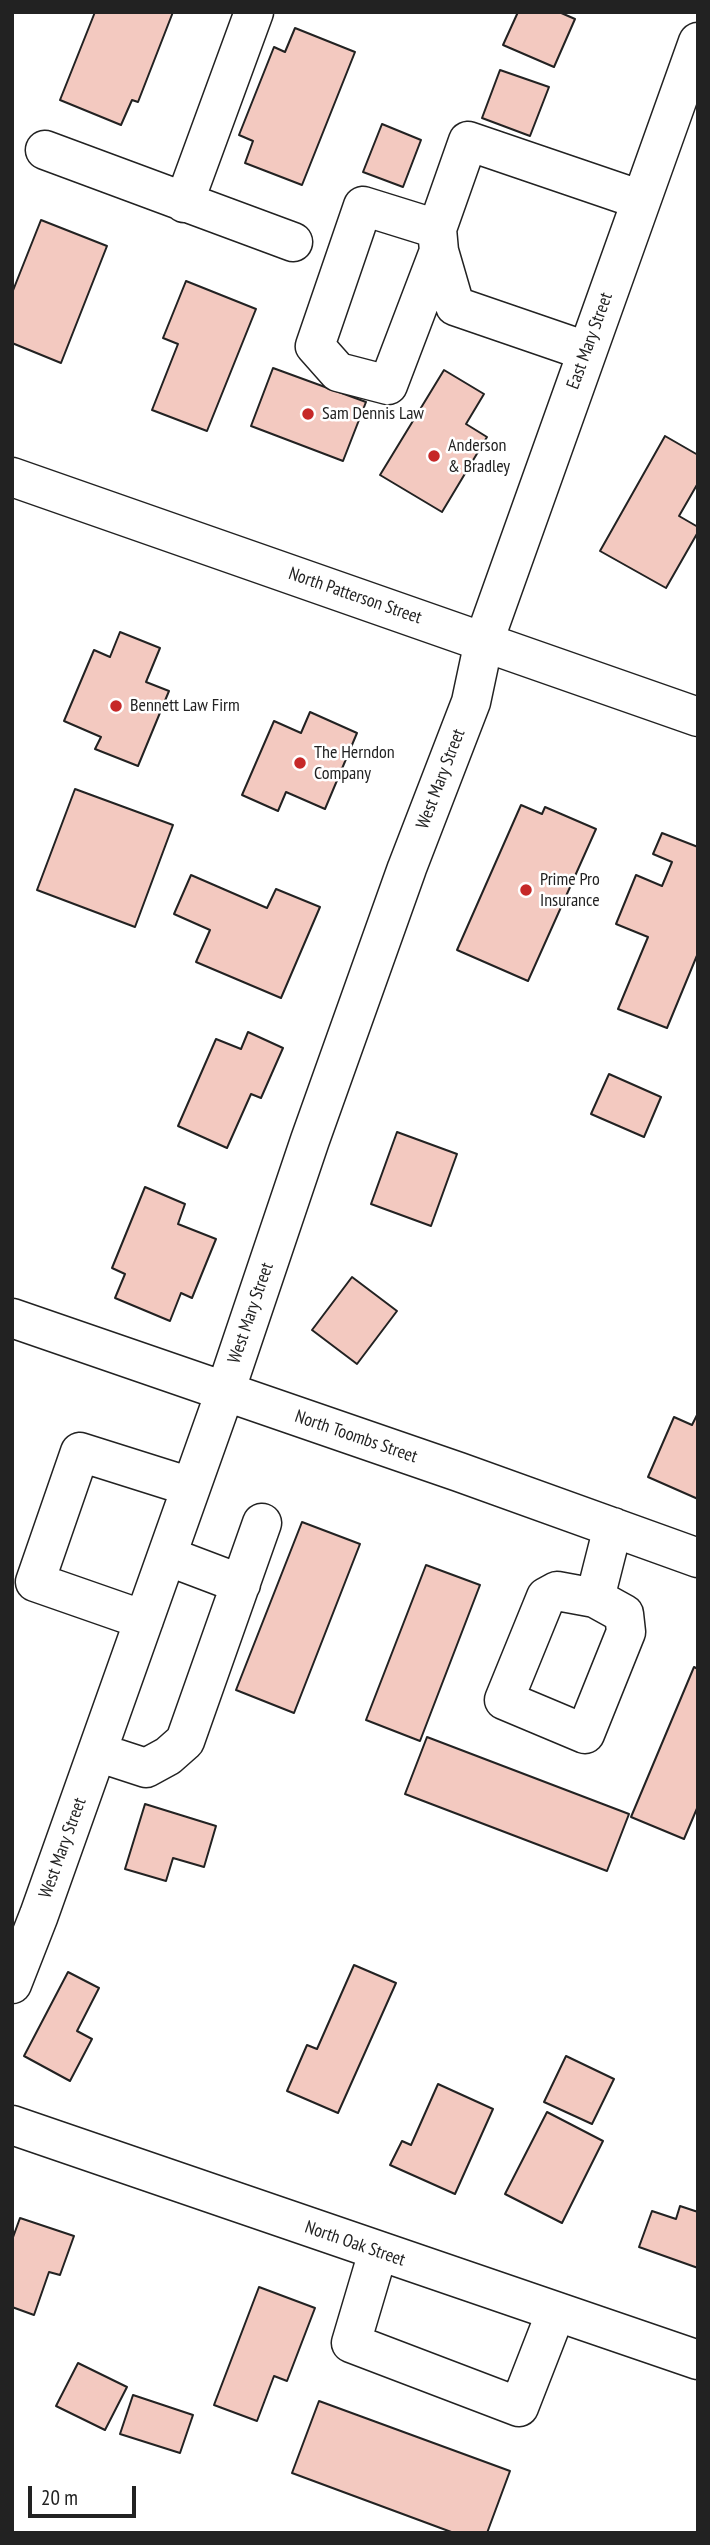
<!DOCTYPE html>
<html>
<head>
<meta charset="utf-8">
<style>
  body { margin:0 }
  #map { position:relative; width:710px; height:2545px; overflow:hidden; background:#fff; font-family:"PT Sans Narrow",sans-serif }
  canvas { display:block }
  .frame { position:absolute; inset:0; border:14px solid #222; pointer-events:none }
  .scale { position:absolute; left:28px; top:2486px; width:108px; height:32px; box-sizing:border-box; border:4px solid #222; border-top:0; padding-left:9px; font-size:21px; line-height:24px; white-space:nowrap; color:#222; -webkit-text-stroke:5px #fff; paint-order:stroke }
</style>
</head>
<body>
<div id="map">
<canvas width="710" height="2545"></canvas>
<div class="frame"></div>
<div class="scale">20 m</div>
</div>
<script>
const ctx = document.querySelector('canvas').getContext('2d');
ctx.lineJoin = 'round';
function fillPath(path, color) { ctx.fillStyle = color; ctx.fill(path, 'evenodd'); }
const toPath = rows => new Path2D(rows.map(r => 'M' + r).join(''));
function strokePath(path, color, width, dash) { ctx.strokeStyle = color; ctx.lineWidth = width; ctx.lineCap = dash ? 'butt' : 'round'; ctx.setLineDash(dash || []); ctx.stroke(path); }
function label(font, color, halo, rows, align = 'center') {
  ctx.font = font + ' "PT Sans Narrow",sans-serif'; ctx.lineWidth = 5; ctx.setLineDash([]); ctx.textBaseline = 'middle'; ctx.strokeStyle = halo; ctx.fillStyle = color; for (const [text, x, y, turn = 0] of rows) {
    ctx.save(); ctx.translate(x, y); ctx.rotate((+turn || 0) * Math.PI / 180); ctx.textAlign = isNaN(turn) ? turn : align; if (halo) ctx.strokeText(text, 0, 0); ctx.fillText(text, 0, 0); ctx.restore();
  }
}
const building = toPath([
  [95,12,173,12,138,102,132,100,121,125,60,100,95,12],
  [518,12,559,12,575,19,554,67,503,45,518,12],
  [295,28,355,52,302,185,245,163,253,141,239,135,274,47,285,52,295,28],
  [500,70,549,87,530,136,482,118,500,70],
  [382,124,421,140,403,187,363,172,382,124],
  [41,220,107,246,61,363,12,343,12,293,41,220],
  [186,281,256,309,207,431,152,410,178,344,163,338,186,281],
  [273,368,366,402,343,461,251,426,273,368],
  [444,370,484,394,466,424,487,437,442,512,380,475,444,370],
  [665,436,698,455,698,483,679,516,698,527,698,532,666,588,600,551,665,436],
  [120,632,160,648,146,682,169,691,138,766,95,749,101,737,64,721,94,650,110,657,120,632],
  [310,712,357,733,325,809,286,792,278,811,242,795,274,721,301,733,310,712],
  [75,789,173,825,135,927,37,890,75,789],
  [521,805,542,814,545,807,596,829,528,981,457,950,521,805],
  [662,833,698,847,698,953,667,1028,618,1009,648,937,616,924,636,875,662,886,672,862,653,854,662,833],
  [191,875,267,908,276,889,320,907,281,998,196,962,210,930,174,914,191,875],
  [248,1032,283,1048,261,1098,251,1094,227,1148,178,1126,216,1039,241,1049,248,1032],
  [609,1074,661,1097,644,1137,591,1114,609,1074],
  [397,1132,457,1154,431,1226,371,1204,397,1132],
  [145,1187,185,1204,178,1224,216,1239,192,1298,181,1293,170,1321,115,1298,125,1274,112,1268,145,1187],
  [352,1277,397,1311,357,1364,312,1330,352,1277],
  [698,1413,698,1499,648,1477,674,1417,692,1425,698,1413],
  [302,1522,360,1544,294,1713,236,1690,302,1522],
  [426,1565,480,1585,420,1741,366,1720,426,1565],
  [694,1667,698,1669,698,1806,684,1839,631,1817,694,1667],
  [427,1737,629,1814,607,1871,405,1794,427,1737],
  [145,1804,216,1826,204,1867,173,1858,166,1881,125,1869,145,1804],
  [354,1965,396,1983,338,2113,287,2091,307,2045,317,2049,354,1965],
  [68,1972,99,1988,77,2031,92,2039,70,2081,24,2056,68,1972],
  [566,2056,614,2079,592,2124,544,2102,566,2056],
  [438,2084,493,2109,455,2194,390,2165,402,2141,411,2145,438,2084],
  [547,2112,603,2141,562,2223,505,2194,547,2112],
  [680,2206,698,2212,698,2268,639,2247,652,2211,676,2219,680,2206],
  [20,2218,74,2236,60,2275,49,2272,34,2315,12,2307,12,2240,20,2218],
  [259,2287,315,2308,287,2381,274,2376,257,2421,214,2405,259,2287],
  [78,2363,127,2387,105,2430,56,2406,78,2363],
  [133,2395,193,2415,180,2453,120,2434,133,2395],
  [319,2401,510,2471,487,2533,454,2533,292,2473,319,2401]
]);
fillPath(building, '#f3c9c0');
strokePath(building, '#222', 2);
const minor = toPath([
  [45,150,293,242],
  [184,203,254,12],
  [437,229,363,206,315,346,338,372,388,385,439,251],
  [586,351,455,306,439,251,437,229,468,141,641,200],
  [12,1318,459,1472,698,1558],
  [167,1556,241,1584],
  [595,1598,624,1614,626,1632,585,1734,504,1700,546,1597,557,1591,595,1598,613,1527],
  [144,1620,35,1582,80,1452,191,1487],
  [97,1752,146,1768,168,1756,185,1741,262,1523],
  [12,1984,39,1915,225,1392,310,1140,407,868,471,702,484,641,698,42],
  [378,2252,351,2343,519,2407,556,2312]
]);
const major = toPath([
  [12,477,698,717],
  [12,2125,698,2360]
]);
strokePath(minor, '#222', 41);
strokePath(major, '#222', 41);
strokePath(minor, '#fff', 38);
strokePath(major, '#fff', 38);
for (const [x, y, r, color] of [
  [308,414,7,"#c62828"],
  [434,456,7,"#c62828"],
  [116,706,7,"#c62828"],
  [300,763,7,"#c62828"],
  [526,890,7,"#c62828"]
]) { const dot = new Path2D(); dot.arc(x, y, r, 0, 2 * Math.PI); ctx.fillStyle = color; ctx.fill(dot); strokePath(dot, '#fff', 2.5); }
label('18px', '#222', '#fff', [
  ["East Mary Street",590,341,-70],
  ["North Patterson Street",355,596,19],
  ["West Mary Street",441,779,-69],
  ["West Mary Street",251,1313,-71],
  ["North Toombs Street",356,1437,19],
  ["West Mary Street",63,1848,-70],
  ["North Oak Street",355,2244,19]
]);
label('18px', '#222', '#fff', [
  ["Sam Dennis Law",322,414],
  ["Anderson",448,446],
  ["& Bradley",448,467],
  ["Bennett Law Firm",130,706],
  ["The Herndon",314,753],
  ["Company",314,774],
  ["Prime Pro",540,880],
  ["Insurance",540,901]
], 'left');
</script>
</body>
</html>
